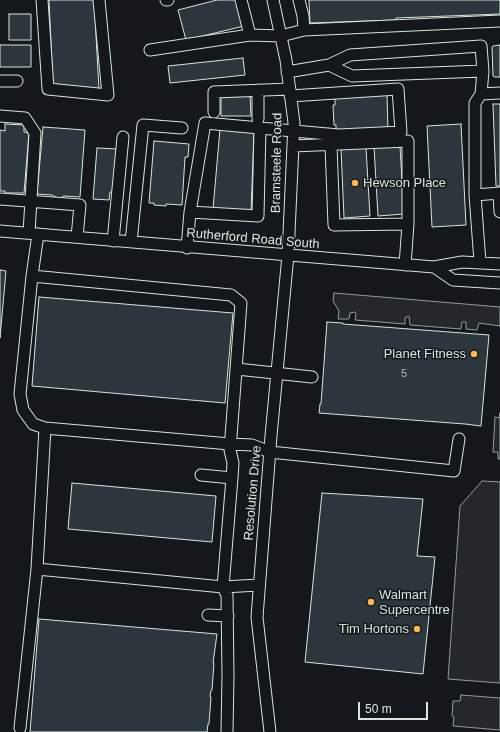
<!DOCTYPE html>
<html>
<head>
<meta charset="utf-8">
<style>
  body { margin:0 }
  #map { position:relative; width:500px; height:732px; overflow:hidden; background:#14181c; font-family:Helvetica,sans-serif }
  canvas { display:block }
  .scale { position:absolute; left:358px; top:702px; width:70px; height:18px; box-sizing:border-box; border:2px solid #d8e6dc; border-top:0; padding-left:5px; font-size:12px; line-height:14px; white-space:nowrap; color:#d8e6dc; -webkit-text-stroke:3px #14181c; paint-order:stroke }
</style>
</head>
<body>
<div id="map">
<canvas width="500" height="732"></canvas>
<div class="scale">50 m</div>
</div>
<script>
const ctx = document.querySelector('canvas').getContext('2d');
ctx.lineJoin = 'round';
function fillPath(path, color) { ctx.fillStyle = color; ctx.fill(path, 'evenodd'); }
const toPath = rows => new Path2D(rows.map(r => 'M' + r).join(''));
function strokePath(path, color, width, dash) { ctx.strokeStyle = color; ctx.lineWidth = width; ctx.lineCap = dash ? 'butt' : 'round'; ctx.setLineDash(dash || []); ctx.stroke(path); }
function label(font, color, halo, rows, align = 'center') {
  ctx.font = font + ' Helvetica,sans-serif'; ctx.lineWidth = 3; ctx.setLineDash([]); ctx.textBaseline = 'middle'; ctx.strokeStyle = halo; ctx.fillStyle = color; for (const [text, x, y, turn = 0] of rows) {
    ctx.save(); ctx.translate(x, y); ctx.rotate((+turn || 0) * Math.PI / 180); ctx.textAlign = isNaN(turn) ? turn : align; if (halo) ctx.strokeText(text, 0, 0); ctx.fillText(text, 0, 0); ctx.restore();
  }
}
const parking = toPath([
  [334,293,500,307,500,326,479,323,477,330,466,329,466,322,462,322,461,329,410,325,409,316,405,318,405,324,355,320,356,314,355,312,350,313,349,319,338,319,339,311,333,301,334,293],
  [500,413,500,459,498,459,498,452,493,452,495,417,499,418,500,413],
  [482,481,500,482,500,683,448,679,460,506,482,481],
  [461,695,500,698,500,730,453,726,454,717,452,716,453,701,460,701,461,695]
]);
fillPath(parking, '#24282b');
strokePath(parking, '#939e99', 1);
const building = toPath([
  [49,0,94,0,99,89,53,85,49,0],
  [217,0,238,0,244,26,186,40,178,10,217,0],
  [309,0,500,0,500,14,396,18,396,20,310,23,309,0],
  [9,14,31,14,31,40,9,40,9,14],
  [0,45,31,45,31,67,0,67,0,45],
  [500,45,500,77,495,77,493,76,492,47,493,46,500,45],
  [243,58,245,75,170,83,168,66,243,58],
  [250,93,251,116,221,116,221,94,250,93],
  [387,95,388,131,336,133,336,125,334,125,333,105,335,105,335,97,387,95],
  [493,104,500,104,500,186,496,186,493,104],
  [5,124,24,125,24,132,29,133,24,193,5,193,5,191,0,191,0,130,5,131,5,124],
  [461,124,466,225,432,227,427,126,461,124],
  [43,127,85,130,80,197,64,196,59,199,52,195,37,194,43,127],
  [220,129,254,132,251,212,213,209,220,129],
  [154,141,189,144,188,157,185,157,182,205,166,204,166,206,154,205,154,203,149,203,154,141],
  [400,146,404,214,378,216,374,147,400,146],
  [97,148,118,149,115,192,110,192,109,200,93,199,97,148],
  [366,148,370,216,344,218,341,149,366,148],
  [0,270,6,271,0,338,0,270],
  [39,297,233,313,225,403,32,386,39,297],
  [327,322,343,323,343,324,489,335,481,426,465,424,319,413,320,404,321,404,327,322],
  [72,483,216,496,212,542,68,529,72,483],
  [322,493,423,499,417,556,435,557,423,674,305,662,322,493],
  [39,619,217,634,213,663,214,663,212,690,211,690,210,697,211,697,209,724,208,724,207,732,30,732,39,619]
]);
fillPath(building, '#2c363c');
strokePath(building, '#d8e6dc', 1);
const minor = toPath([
  [42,0,48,89,108,95,99,0],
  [166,0,168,0],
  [241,0,250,35],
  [299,0,303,16,304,30],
  [150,50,250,35,281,36,304,30,500,21],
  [329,65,352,76,483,71],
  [287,72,329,65,350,55,481,46,483,71,481,94],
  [0,81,17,81],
  [258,90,258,119],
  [214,112,214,92,290,89],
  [0,116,25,118,35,133,29,233],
  [260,128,339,135,401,132,398,89,290,96],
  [331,145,334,225,408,224],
  [293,146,408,141,408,224,405,265],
  [499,193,500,212],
  [475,195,500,193],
  [0,199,80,205,77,237],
  [0,231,434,267,453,280,500,283],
  [38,234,32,276,231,295,241,303,230,450,233,463,232,478,223,587,227,595,228,676,227,732],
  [113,241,123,137],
  [131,242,143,125,182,128],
  [187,248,190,212,205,123,260,128,258,216,190,212],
  [480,262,475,195,475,103,481,94,500,93],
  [434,267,462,262,500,264],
  [32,276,20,394,23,410,33,424,45,428],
  [237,369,312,377],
  [201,475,232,478],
  [37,569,223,587,259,585],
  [208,615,228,616],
  [20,728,37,569,45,428,230,444,252,445,270,452,454,471,459,439],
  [270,732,257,617,271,436,288,255,294,123,286,60,273,0]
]);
strokePath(minor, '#d8e6dc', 13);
strokePath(minor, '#14181c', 11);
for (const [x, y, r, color] of [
  [355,183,4,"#ffb74d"],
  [474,354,4,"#ffb74d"],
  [371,602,4,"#ffb74d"],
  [417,629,4,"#ffb74d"]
]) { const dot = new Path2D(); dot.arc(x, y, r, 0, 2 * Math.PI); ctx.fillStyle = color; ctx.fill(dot); strokePath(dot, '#14181c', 1.5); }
label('11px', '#adbab4', null, [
  ["5",404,374]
]);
label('13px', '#d8e6dc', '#14181c', [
  ["Bramsteele Road",277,163,-89],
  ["Rutherford Road South",253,239,5],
  ["Resolution Drive",253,493,-85]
]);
label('13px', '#d8e6dc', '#14181c', [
  ["Hewson Place",363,183],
  ["Planet Fitness",466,354,"right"],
  ["Walmart",379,595],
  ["Supercentre",379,610],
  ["Tim Hortons",409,629,"right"]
], 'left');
</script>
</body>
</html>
